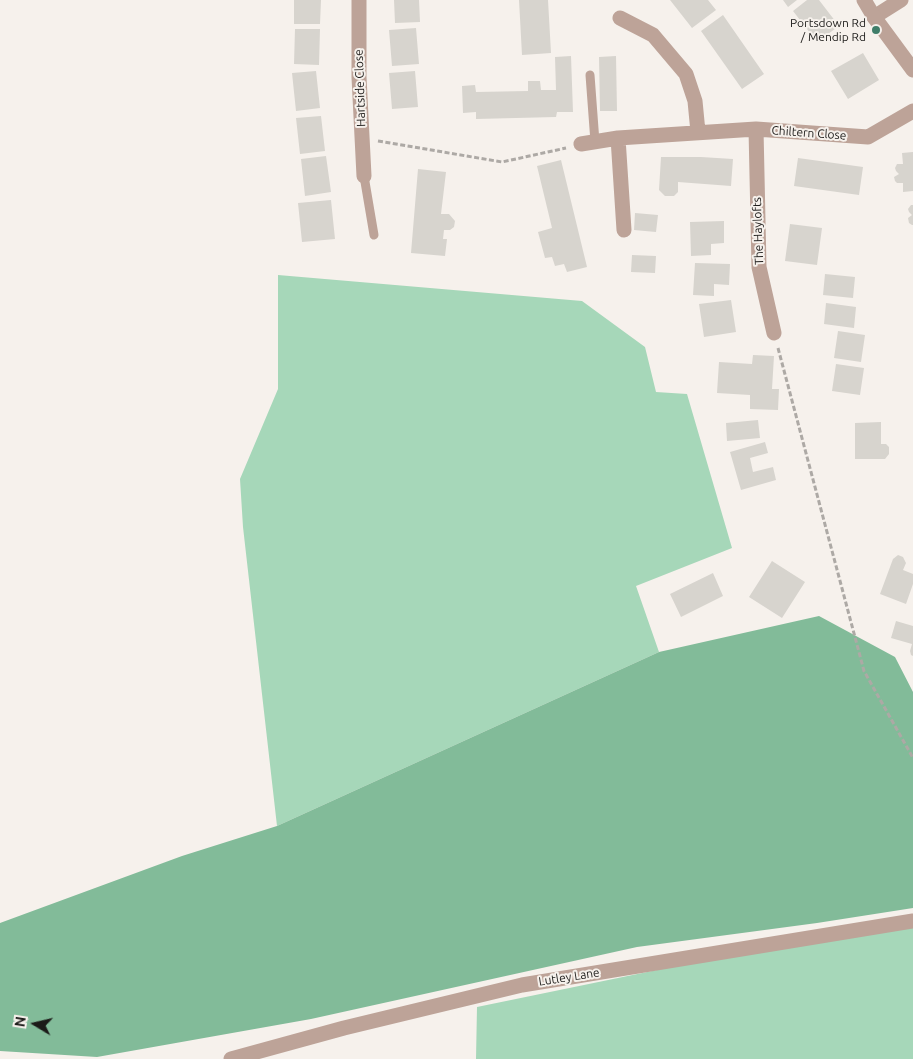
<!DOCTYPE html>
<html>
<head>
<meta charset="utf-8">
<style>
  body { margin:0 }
  #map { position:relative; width:913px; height:1059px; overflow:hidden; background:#f6f1ec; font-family:Ubuntu,sans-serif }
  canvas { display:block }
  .north { position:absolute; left:10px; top:999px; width:50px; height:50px; -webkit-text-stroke:4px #f6f1ec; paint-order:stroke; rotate:279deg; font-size:14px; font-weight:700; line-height:20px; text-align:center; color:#1c1b19 }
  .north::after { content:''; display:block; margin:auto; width:18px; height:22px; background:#1c1b19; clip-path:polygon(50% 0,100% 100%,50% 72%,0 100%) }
</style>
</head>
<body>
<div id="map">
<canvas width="913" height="1059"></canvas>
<div class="north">N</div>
</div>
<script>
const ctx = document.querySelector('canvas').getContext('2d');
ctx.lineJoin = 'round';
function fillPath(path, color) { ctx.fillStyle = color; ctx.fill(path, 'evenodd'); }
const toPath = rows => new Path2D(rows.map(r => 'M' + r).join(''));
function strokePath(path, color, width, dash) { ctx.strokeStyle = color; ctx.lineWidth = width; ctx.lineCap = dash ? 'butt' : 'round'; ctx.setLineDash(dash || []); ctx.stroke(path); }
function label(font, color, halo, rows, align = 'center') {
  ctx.font = font + ' Ubuntu,sans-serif'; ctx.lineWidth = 4; ctx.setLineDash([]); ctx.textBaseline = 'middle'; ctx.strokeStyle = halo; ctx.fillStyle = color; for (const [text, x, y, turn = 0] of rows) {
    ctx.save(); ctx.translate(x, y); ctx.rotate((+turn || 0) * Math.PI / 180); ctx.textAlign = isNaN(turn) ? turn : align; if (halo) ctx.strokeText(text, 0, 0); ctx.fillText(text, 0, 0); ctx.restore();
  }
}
fillPath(toPath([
  [278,275,582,301,645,347,656,392,687,394,732,548,636,586,659,652,277,826,243,527,240,479,278,389],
  [913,926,913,1059,476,1059,477,1007,720,957]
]), '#a6d7b9');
fillPath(toPath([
  [819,616,895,657,913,692,913,908,817,923,637,947,311,1019,97,1057,0,1051,0,923,182,856,277,826,659,652]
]), '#82bb99');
fillPath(toPath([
  [294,0,321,0,320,24,294,24],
  [394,0,419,0,420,22,395,23],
  [519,0,548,0,551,53,522,55],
  [670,0,708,0,716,10,692,28],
  [783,0,797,0,788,7],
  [807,0,819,0,839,26,817,42,793,11],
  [723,15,764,74,742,89,701,31],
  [416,28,419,64,392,66,389,30],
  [295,29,320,29,319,65,294,64],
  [863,53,879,80,848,99,831,71],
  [571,56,573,112,557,112,556,117,476,119,476,112,463,113,462,86,475,85,476,92,528,91,528,81,540,81,541,90,556,90,555,57],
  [616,56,617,111,600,111,599,57],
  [316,71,320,108,296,111,292,73],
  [415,71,418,107,392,109,389,73],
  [321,116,325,151,300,154,296,118],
  [913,152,913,191,903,192,903,183,897,183,895,181,894,177,899,174,896,171,895,168,897,164,903,164,902,153],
  [326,156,331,192,305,196,301,159],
  [661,157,701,157,733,159,731,186,678,182,678,192,674,196,665,196,659,190],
  [798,158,863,167,859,195,794,186],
  [561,160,587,267,567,272,564,264,555,266,552,257,545,258,538,232,552,228,537,166],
  [418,169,446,172,441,214,449,214,455,221,454,227,450,230,444,230,443,239,447,239,445,256,411,253],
  [331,200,335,239,302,242,298,203],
  [911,205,913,205,913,225,912,225,909,223,908,218,912,215,909,212,908,209],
  [635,213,658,215,656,232,634,230],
  [724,221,724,243,711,244,711,255,691,256,690,222],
  [790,224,822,228,817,265,785,261],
  [632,255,656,256,655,273,631,272],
  [695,263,730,264,729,285,714,284,714,296,693,295],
  [825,274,855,277,853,298,823,295],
  [731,300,736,332,704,337,699,304],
  [826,303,856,307,854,328,824,324],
  [838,331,865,335,861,362,834,358],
  [753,355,774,356,772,389,779,389,778,410,750,409,750,395,717,393,719,362,752,364],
  [836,364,864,368,860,395,832,391],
  [758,420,760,438,727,441,726,423],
  [881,422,881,444,886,444,889,447,889,454,885,459,855,459,855,423],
  [765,442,768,453,750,458,753,472,773,467,776,480,741,490,730,452],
  [898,555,903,557,906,563,903,570,913,574,913,584,906,604,880,594,893,559],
  [772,561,805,582,782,618,749,597],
  [713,573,723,596,681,617,670,594],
  [896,621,913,626,913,656,911,655,910,651,912,644,891,638]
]), '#d7d4ce');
strokePath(toPath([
  [378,141,502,162,566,148],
  [778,348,864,671,913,758]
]), '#ada9a5', 3, [5, 2.5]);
strokePath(toPath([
  [590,75,595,142],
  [364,176,374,235]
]), '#bda398', 9);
strokePath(toPath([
  [359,0,359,77,364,176],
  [874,17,901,0],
  [620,18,653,35,686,74,695,101,698,132],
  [756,129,759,267,774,333],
  [618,138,624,230],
  [581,144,618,138,756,129,868,137,913,111]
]), '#bda398', 15);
strokePath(toPath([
  [864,0,874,17,913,70],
  [231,1059,344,1028,522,985,913,921]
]), '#bda398', 15);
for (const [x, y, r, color] of [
  [876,30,5,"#3f7d69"]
]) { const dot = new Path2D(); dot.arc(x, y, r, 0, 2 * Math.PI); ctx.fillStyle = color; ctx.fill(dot); strokePath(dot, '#f6f1ec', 2); }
label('12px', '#1c1b19', '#f6f1ec', [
  ["Portsdown Rd",866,23],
  ["/ Mendip Rd",866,37]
], 'right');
label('12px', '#1c1b19', '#f6f1ec', [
  ["Hartside Close",360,88,-92],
  ["Chiltern Close",809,133,4],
  ["The Haylofts",758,231,-92],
  ["Lutley Lane",569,977,-9]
]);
</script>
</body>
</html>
